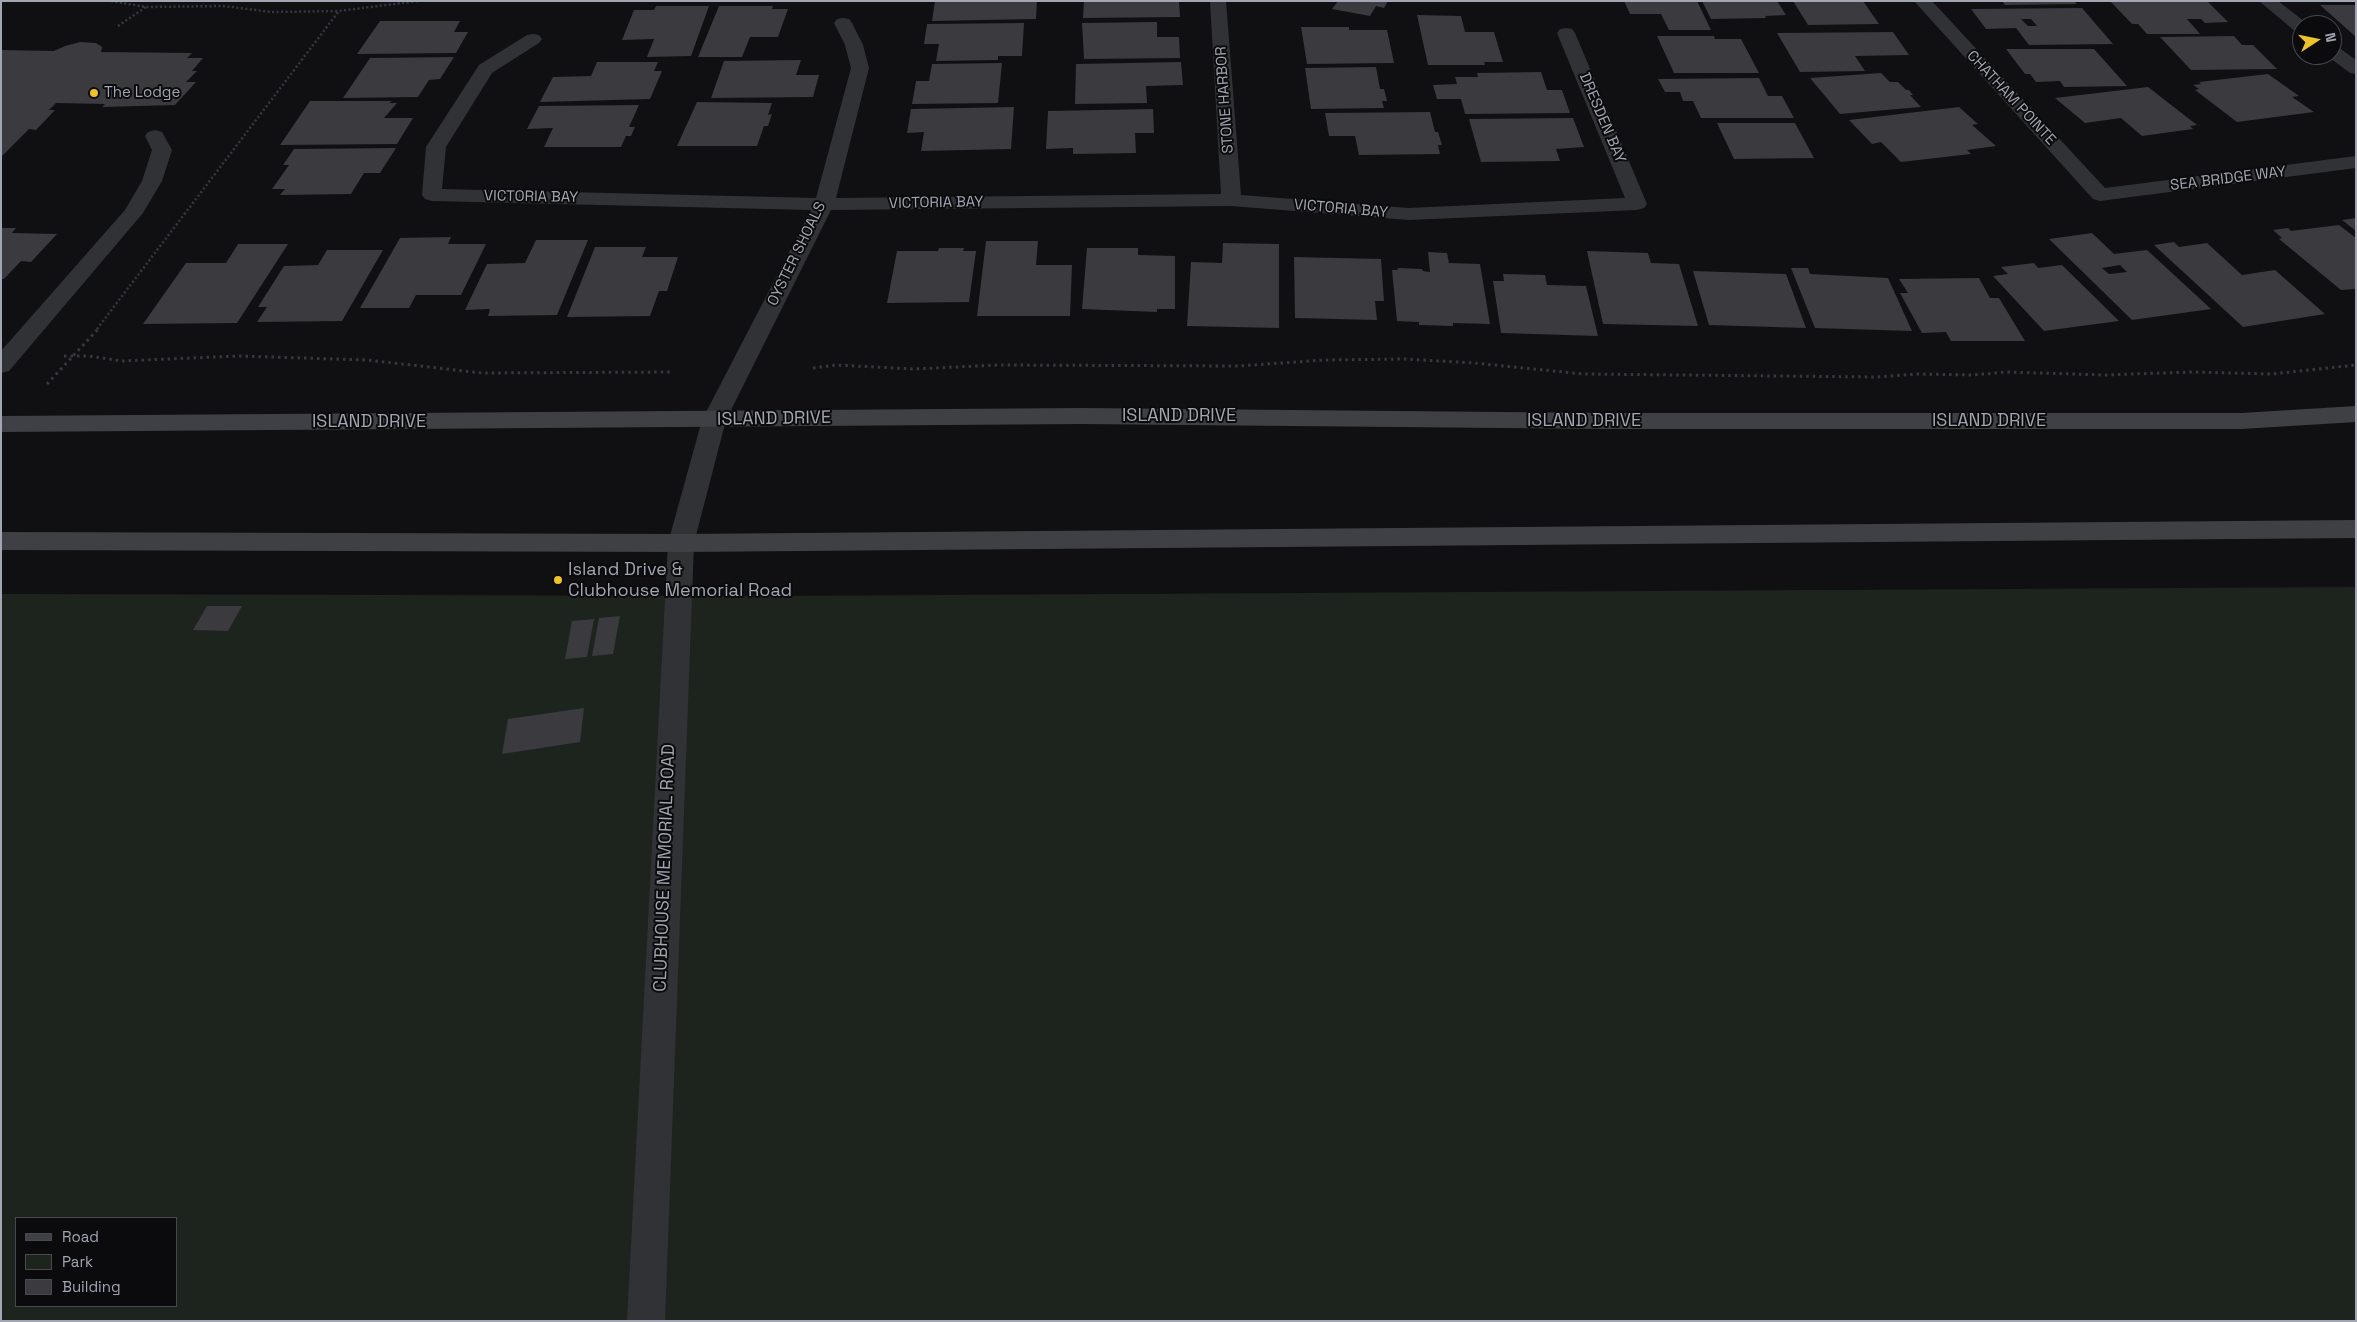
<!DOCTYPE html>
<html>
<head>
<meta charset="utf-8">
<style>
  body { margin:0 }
  #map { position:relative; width:2357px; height:1322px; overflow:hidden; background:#101012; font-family:"Space Grotesk",sans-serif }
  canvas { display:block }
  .frame { position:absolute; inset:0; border:2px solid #a2a5b2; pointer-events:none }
  .legend { position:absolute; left:15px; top:1217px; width:162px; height:90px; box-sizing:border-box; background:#0b0b0d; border:1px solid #47494f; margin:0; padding:6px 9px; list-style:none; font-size:15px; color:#a2a5b2 }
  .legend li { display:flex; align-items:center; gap:10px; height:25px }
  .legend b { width:25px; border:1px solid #47494f }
  .north { position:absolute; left:2292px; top:15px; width:50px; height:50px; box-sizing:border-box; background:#0b0b0d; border:1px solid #47494f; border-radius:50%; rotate:79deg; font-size:14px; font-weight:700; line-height:20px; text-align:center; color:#a2a5b2 }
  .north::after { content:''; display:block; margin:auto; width:18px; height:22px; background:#eec22b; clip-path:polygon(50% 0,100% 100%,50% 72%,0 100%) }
</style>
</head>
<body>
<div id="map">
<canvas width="2357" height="1322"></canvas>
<div class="frame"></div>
<ul class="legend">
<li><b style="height:6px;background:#3f4046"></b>Road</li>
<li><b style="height:14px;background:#1d241e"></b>Park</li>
<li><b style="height:14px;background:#3a3a3f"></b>Building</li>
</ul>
<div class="north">N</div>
</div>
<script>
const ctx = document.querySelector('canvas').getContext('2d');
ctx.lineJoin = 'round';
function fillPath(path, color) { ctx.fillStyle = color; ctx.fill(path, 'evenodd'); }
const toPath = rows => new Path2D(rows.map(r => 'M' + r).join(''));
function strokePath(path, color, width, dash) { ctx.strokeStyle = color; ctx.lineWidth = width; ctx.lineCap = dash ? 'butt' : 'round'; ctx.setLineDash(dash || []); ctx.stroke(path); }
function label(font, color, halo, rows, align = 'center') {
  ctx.font = font + ' "Space Grotesk",sans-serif'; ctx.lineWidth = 4; ctx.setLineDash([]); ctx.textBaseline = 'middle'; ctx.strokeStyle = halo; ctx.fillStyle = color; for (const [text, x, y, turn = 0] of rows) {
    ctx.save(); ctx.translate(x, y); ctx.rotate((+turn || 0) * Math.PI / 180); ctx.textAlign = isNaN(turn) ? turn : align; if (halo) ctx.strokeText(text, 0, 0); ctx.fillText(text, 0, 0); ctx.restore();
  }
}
fillPath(toPath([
  [2356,587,2356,1321,1,1321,1,594,769,596],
  [16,1218,176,1218,176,1306,16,1306]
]), '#1d241e');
fillPath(toPath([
  [935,1,1037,1,1036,19,932,21],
  [1084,1,1179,1,1180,17,1083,18],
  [1338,1,1388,1,1384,8,1376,6,1370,16,1332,9],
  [1624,1,1697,1,1711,30,1669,30,1661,14,1630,14],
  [1702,1,1777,1,1786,15,1765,16,1766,18,1711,19],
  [1793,1,1863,1,1879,24,1808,25],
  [2002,1,2074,1,2077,4,2005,5],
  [2110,1,2207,1,2228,22,2205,23,2201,19,2187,19,2200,34,2147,34,2138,24,2132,24],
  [2320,5,2356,5,2356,37],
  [656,6,709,6,691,56,647,57,654,39,622,40,634,10,654,10],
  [719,6,773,6,772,9,788,9,778,37,750,37,742,57,698,57],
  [2082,8,2113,44,2029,45,2016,28,1986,29,1971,9],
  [2021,19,2031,19,2037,26,2028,26],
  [1417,15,1461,16,1465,32,1494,32,1503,62,1484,62,1485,65,1428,65],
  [380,21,460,21,454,32,468,32,456,53,357,54],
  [1157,22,1157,37,1179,37,1180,58,1084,59,1082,23],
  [1024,23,1022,56,998,56,998,60,936,61,939,44,924,44,927,24],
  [1301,27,1349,27,1349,30,1387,30,1394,63,1307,64],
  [1893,32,1909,55,1855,56,1865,71,1800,72,1777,33],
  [1657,36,1714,36,1715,39,1741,39,1759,73,1674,73],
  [2234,36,2242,45,2253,45,2277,69,2191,70,2160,37],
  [80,42,96,43,102,47,101,52,192,53,187,58,203,58,192,71,197,71,186,82,196,82,175,105,102,107,105,104,56,103,49,110,55,110,36,130,29,129,1,157,1,50,54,51,65,46],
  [2006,49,2094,49,2127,86,2064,87,2060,81,2036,82,2030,74,2025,74],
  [454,57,440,79,429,80,418,97,343,98,370,58],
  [801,60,796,75,819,75,813,97,711,98,724,61],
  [597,62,658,62,654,71,662,71,650,99,540,102,553,77,591,76],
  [1181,62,1183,85,1146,86,1147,103,1075,104,1076,64],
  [1002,63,998,103,912,104,916,81,929,81,932,64],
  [1376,67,1380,89,1384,89,1387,101,1382,101,1384,108,1311,109,1305,68],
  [1541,72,1547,90,1562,90,1570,113,1465,114,1461,99,1437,99,1433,85,1457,84,1455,77,1478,77,1477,73],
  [1881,73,1890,82,1898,82,1906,90,1909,90,1913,95,1910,95,1921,107,1840,114,1810,78],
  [2268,74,2299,96,2292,97,2314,112,2237,122,2195,90,2199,89,2193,85,2201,84,2199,82],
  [1759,78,1768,96,1782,96,1794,118,1701,118,1693,101,1683,101,1680,92,1665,92,1658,79],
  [2148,87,2197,125,2190,126,2193,129,2142,136,2121,118,2085,123,2055,98],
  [310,101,392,101,389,103,397,103,384,118,413,118,397,144,280,145],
  [697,102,772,103,768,115,772,114,768,126,764,126,757,146,677,146],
  [639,105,629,127,635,127,631,136,626,136,621,147,544,147,553,128,527,129,539,106],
  [1014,107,1011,149,921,151,924,132,907,133,911,109],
  [1959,107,1978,124,1972,125,1996,146,1967,150,1971,154,1901,162,1881,142,1872,144,1849,120],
  [1153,109,1154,133,1135,133,1136,153,1073,154,1073,148,1046,149,1048,111],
  [1430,112,1435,132,1438,132,1442,145,1438,145,1440,154,1359,155,1355,136,1329,136,1325,113],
  [1573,118,1584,147,1556,149,1560,161,1481,162,1469,119],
  [1717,123,1795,123,1814,158,1734,159],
  [396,148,380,173,364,173,351,194,280,195,285,189,272,189,289,165,283,165,294,149],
  [2356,218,2356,231,2342,220],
  [2339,225,2356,238,2356,289,2341,290,2279,239,2282,238,2273,230,2288,228,2291,231],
  [1,228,16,228,12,233,57,234,31,262,21,261,4,279,1,279],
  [2092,233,2114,254,2147,250,2211,309,2132,320,2049,239],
  [2120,265,2127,272,2109,274,2102,268],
  [451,237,448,244,486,244,461,295,416,295,409,308,360,308,400,238],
  [536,240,588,240,557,315,488,316,490,309,465,310,487,264,525,263],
  [986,241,1038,241,1036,265,1072,265,1070,316,977,316],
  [2174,242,2179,247,2207,243,2242,275,2275,270,2325,314,2243,327,2154,245],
  [1223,243,1279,244,1279,328,1187,326,1191,262,1222,263],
  [238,244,288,244,237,323,143,324,186,263,226,263],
  [595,247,646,247,642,257,678,257,667,291,659,291,650,316,567,317],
  [939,248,964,248,963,251,976,251,969,302,887,303,897,251,938,251],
  [1087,248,1138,248,1138,255,1175,256,1175,309,1157,309,1157,312,1082,309],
  [327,250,383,250,342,321,257,322,267,307,258,307,284,266,318,265],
  [1587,251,1648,253,1651,263,1679,264,1698,326,1603,324],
  [1428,252,1447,253,1449,263,1480,264,1490,324,1453,323,1453,326,1419,325,1419,322,1397,321,1392,270,1398,270,1397,268,1422,269,1423,271,1430,272],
  [1294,257,1381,259,1384,301,1375,301,1377,320,1295,318],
  [2034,263,2038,268,2062,265,2119,321,2044,331,1993,276,2008,274,2001,267],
  [1791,268,1808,268,1810,274,1888,278,1912,331,1815,328],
  [1693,271,1786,274,1806,328,1709,325],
  [1503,274,1545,275,1547,285,1586,286,1598,336,1501,333,1493,281,1504,281],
  [1979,278,1990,298,1999,298,2025,341,1951,341,1946,332,1922,333,1900,293,1908,293,1899,279],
  [207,606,242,606,228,631,193,630],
  [620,616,613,654,592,656,599,618],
  [594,619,587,657,565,659,572,621],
  [584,708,580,742,502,754,508,719]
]), '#3a3a3f');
strokePath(toPath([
  [111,1,146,7,223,6,272,12,339,11,418,1],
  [118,26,146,7],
  [97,329,339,11]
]), '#37383d', 2.5, [2, 2.5]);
strokePath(toPath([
  [64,356,89,356,122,361,238,356,367,360,482,373,672,372],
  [813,368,836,365,914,369,998,365,1239,366,1324,360,1405,359,1474,363,1583,374,1877,377,1918,374,1973,375,2006,372,2105,375,2191,372,2272,374,2356,365],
  [47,384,99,328]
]), '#37383d', 3, [2.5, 4]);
fillPath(toPath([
  [155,130,162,132,172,150,162,181,143,213,9,371,1,373,1,351,125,210,142,181,152,150,145,136,148,132,155,130]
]), '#313236');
fillPath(toPath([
  [1210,1,1226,1,1241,195,1409,208,1625,198,1557,33,1560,29,1566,28,1572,29,1575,33,1647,204,1644,208,1637,210,1409,220,1231,206,831,210,726,420,694,543,665,1321,627,1321,668,543,702,420,811,210,432,201,425,199,422,195,426,147,479,65,527,35,533,34,539,35,542,39,539,43,492,73,446,147,442,189,816,198,851,68,845,45,834,23,837,19,843,18,849,19,852,23,863,45,869,68,836,198,1221,194,1210,1],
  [1914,1,1932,1,2105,188,2356,156,2356,168,2100,201,2093,199,1914,1],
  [2259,1,2278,1,2309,25,2302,25,2302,33,2296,32,2259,1],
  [2332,46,2338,47,2356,60,2356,74,2350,73,2326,55,2332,55,2332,46]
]), '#313236');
fillPath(toPath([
  [2356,406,2356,422,2241,429,1608,429,1081,424,1,432,1,416,1081,408,1608,413,2241,413,2356,406],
  [2356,520,2356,538,681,552,1,550,1,532,681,534,2356,520]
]), '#3f4046');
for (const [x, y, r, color] of [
  [94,93,5,"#eec22b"],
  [558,580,5,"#eec22b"]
]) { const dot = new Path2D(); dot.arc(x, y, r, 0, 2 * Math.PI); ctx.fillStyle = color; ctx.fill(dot); strokePath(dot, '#0b0b0d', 2); }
label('15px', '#a2a5b2', '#0b0b0d', [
  ["The Lodge",104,93]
], 'left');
label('15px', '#a2a5b2', '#0b0b0d', [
  ["CHATHAM POINTE",2011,98,47],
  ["STONE HARBOR",1225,100,-94],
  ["DRESDEN BAY",1602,118,67],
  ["SEA BRIDGE WAY",2228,179,-7],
  ["VICTORIA BAY",531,197,1],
  ["VICTORIA BAY",936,203,-1],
  ["VICTORIA BAY",1341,209,5],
  ["OYSTER SHOALS",797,254,-64]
]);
label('18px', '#a2a5b2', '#0b0b0d', [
  ["ISLAND DRIVE",1179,416],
  ["ISLAND DRIVE",774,419,-1],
  ["ISLAND DRIVE",1584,421],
  ["ISLAND DRIVE",1989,421],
  ["ISLAND DRIVE",369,422],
  ["CLUBHOUSE MEMORIAL ROAD",665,868,-88]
]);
label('18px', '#a2a5b2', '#0b0b0d', [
  ["Island Drive &",568,570],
  ["Clubhouse Memorial Road",568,591]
], 'left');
</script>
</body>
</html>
